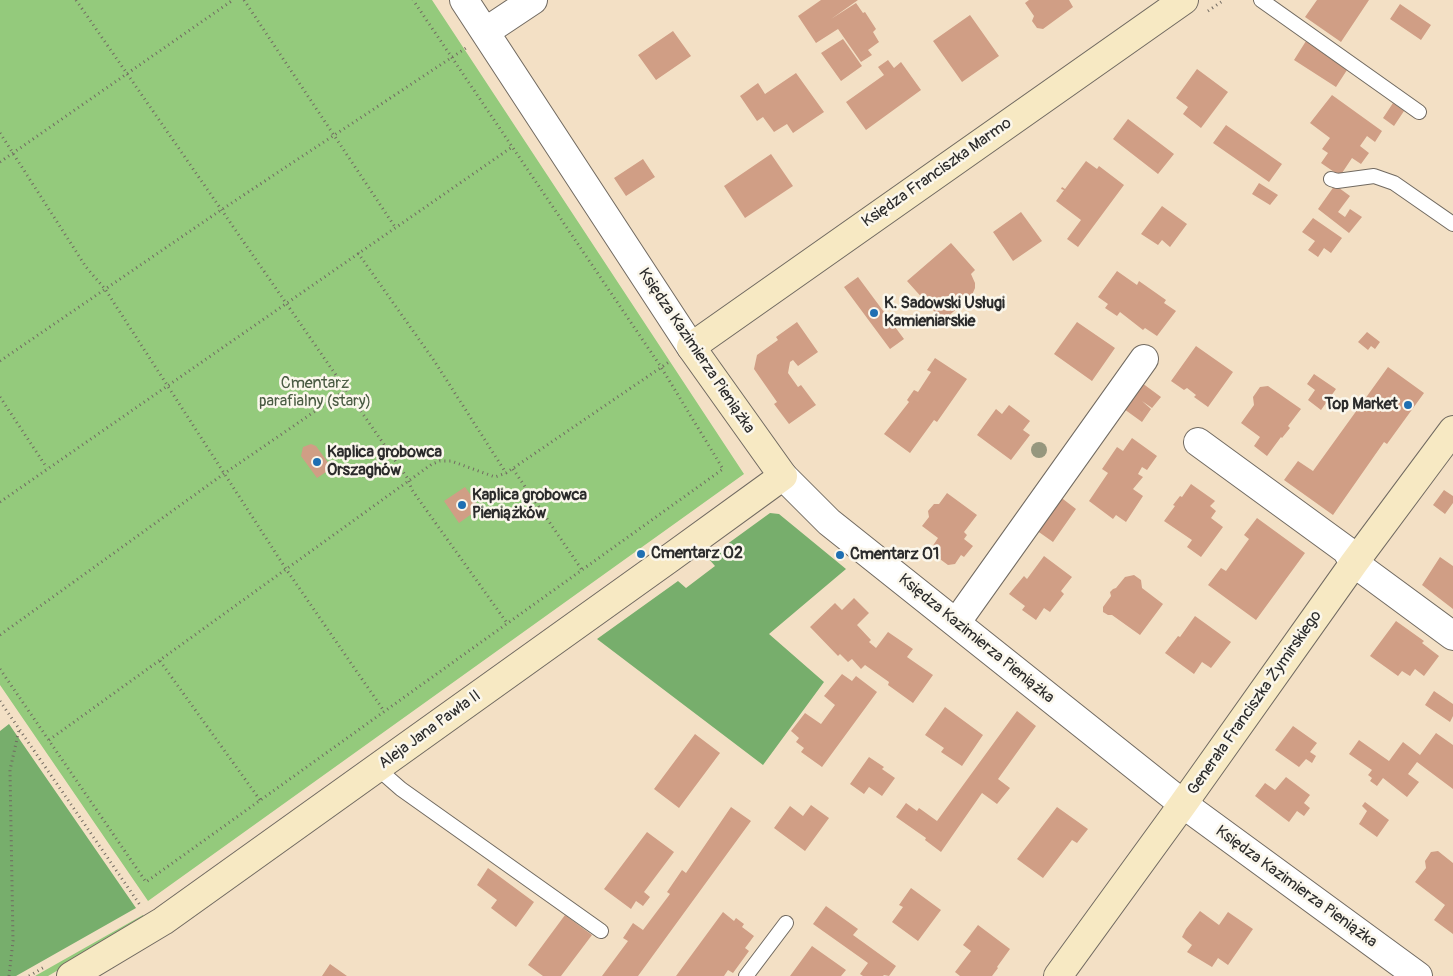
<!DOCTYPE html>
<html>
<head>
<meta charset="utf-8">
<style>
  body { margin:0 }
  canvas { display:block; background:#f3e0c5 }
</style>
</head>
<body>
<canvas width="1453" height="976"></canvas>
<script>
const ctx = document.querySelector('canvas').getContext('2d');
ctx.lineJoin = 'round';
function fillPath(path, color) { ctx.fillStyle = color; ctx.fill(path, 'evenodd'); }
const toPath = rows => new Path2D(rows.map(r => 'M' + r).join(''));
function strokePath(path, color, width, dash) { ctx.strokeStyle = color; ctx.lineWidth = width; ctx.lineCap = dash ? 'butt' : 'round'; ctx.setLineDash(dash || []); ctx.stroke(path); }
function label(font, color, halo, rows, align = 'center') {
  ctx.font = font + ' Pangolin,sans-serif'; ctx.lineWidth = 5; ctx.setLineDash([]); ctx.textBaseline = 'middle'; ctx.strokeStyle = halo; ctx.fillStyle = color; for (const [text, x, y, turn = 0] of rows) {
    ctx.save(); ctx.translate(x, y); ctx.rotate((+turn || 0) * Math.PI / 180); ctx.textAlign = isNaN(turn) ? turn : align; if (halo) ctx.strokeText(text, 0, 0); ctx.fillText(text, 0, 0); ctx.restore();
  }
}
fillPath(toPath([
  [0,0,432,0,744,474,148,901,0,685],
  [143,915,145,919,48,976,35,976]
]), '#94ca7c');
fillPath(toPath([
  [770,513,779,514,846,569,769,634,824,682,763,765,597,639,678,581,686,588,715,566,708,558],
  [9,724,136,908,16,976,0,976,0,731]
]), '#77ae6c');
fillPath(toPath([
  [821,0,858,0,831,19,856,3,863,13,865,12,876,29,873,32,879,42,868,50,872,55,861,62,838,29,816,43,798,16],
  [1029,0,1069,0,1073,7,1043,29,1037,28,1032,21,1034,16,1025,3],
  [1317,0,1369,0,1341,42,1305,17],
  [1400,4,1431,25,1421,40,1390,19],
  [970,15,999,56,962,82,933,41],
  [673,31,691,56,656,80,638,55],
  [843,39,862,66,841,81,821,53],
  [1306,41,1347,70,1336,87,1294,60],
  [888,60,894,68,901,62,921,90,866,130,846,102,884,75,878,67],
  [1197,69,1228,92,1201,128,1183,114,1188,107,1176,98],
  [796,73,824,112,793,133,787,124,774,132,763,117,757,121,740,96,758,83,765,94],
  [1332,95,1382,131,1375,142,1367,136,1360,146,1369,153,1361,164,1352,158,1340,176,1321,163,1328,153,1322,149,1330,138,1310,123],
  [1393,103,1404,111,1394,126,1383,118],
  [1128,119,1174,154,1158,174,1113,139],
  [1226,125,1282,164,1269,182,1213,143],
  [771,154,793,186,745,218,724,186],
  [643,159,655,177,626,196,614,178],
  [1086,161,1097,169,1099,166,1124,185,1078,247,1067,239,1081,220,1056,201,1064,190,1061,189,1062,187,1065,189],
  [1259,183,1278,195,1270,205,1252,194],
  [1335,185,1350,196,1338,212,1345,217,1350,209,1362,217,1349,233,1318,209],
  [1162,206,1187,224,1170,247,1162,240,1158,245,1141,234],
  [1021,212,1042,241,1013,261,993,232],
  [1313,218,1342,238,1331,253,1324,248,1318,257,1308,250,1315,241,1302,232],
  [951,243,975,270,971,274,975,283,975,288,972,295,943,321,907,281],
  [1117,271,1137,285,1139,281,1166,300,1164,303,1176,311,1157,336,1145,328,1143,330,1120,312,1117,316,1105,308,1108,304,1098,297],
  [858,277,904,339,890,349,844,287],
  [797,322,818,352,798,366,793,360,790,362,788,373,798,387,801,385,816,405,789,424,774,404,777,402,754,369,757,355,778,340,776,337],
  [1077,322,1115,348,1092,381,1054,354],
  [1367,332,1380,342,1375,349,1371,346,1368,350,1358,342],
  [1196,346,1233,372,1208,407,1194,397,1196,395,1187,388,1184,390,1171,381],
  [935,358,967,379,937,422,934,420,910,453,884,434,909,402,907,400,914,390,918,392,931,372,927,370],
  [1388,367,1424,393,1387,444,1384,442,1333,515,1284,480,1298,461,1313,471],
  [1314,374,1336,389,1321,410,1308,400,1315,390,1307,384],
  [1142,383,1161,397,1152,408,1142,401,1151,409,1142,422,1124,409],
  [1268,386,1301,409,1288,426,1290,428,1282,438,1281,437,1267,456,1254,446,1260,437,1241,423,1254,405,1253,397,1260,387],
  [1009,405,1030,421,1023,430,1030,435,1011,460,977,435,996,409,1002,414],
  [1132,438,1157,456,1147,470,1142,467,1138,474,1143,477,1133,489,1143,496,1126,522,1116,515,1113,519,1089,501,1108,473,1102,469,1117,447,1123,451],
  [311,444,316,446,332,468,317,478,301,456,303,447],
  [1191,484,1215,501,1210,506,1216,511,1211,518,1223,527,1201,557,1187,547,1192,540,1164,521,1175,506,1173,505,1180,496,1182,497],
  [465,487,480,508,459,523,444,501],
  [1444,490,1453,496,1453,503,1445,514,1433,505],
  [947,493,977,515,964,532,967,535,964,539,973,546,964,557,961,555,955,564,948,565,933,554,932,547,938,538,922,526,929,517,928,511,934,504,939,504],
  [1059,496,1076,509,1053,542,1036,530],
  [1257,518,1305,553,1256,620,1208,585,1221,568,1226,571,1249,539,1244,535],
  [1044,556,1072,577,1061,591,1064,594,1050,612,1044,608,1036,620,1022,610,1025,606,1009,594,1024,576,1027,579],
  [1440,557,1453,566,1453,609,1422,585],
  [1134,575,1141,580,1142,588,1163,604,1140,635,1112,615,1108,615,1103,612,1103,607,1111,596,1110,592,1113,589,1116,588,1125,577],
  [854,598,869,613,857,625,871,640,869,642,876,648,888,632,913,649,907,657,933,675,913,703,888,685,889,682,865,665,861,669,852,659,848,662,840,654,838,656,810,627,835,603,842,610],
  [1195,616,1231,642,1211,668,1202,662,1194,674,1165,653,1178,636,1180,637],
  [1396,621,1424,641,1422,643,1439,656,1424,676,1415,669,1410,676,1402,671,1398,676,1370,656],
  [842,674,852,681,856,676,877,692,822,767,801,752,804,748,796,742,799,738,791,731,805,713,821,724,835,705,824,696],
  [1434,691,1453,704,1453,716,1450,722,1425,705],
  [945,707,983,735,962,766,941,752,944,748,925,735],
  [1017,711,1036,726,998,779,1010,788,997,804,982,793,941,852,925,840,926,838,896,817,906,803,917,811,919,808,937,821],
  [1293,726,1317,743,1310,752,1316,756,1312,763,1306,759,1299,767,1275,750],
  [1436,733,1453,745,1453,789,1417,762,1408,774,1419,782,1407,797,1383,778,1377,786,1370,781,1372,778,1368,775,1372,770,1349,754,1359,740,1389,761,1403,742,1420,755],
  [695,734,720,753,679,808,654,789],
  [869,757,884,767,882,769,895,778,882,796,869,787,864,794,850,784],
  [1286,777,1310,795,1304,803,1310,808,1304,816,1297,811,1289,822,1255,796,1265,783,1275,790],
  [1365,802,1389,820,1377,837,1359,824,1367,811,1362,806],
  [811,805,829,818,805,851,774,828,790,806,803,816],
  [731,807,751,821,638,976,602,976,628,941,623,938,633,923,643,930,670,894,667,892,682,870,686,873],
  [1057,807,1088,829,1077,843,1072,840,1043,878,1017,859],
  [647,832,674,852,644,892,650,897,643,906,636,901,631,909,604,889],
  [1438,851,1453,863,1453,934,1434,920,1445,905,1415,882,1426,868,1425,861,1431,852],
  [488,868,534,902,516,927,491,908,497,900,477,885],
  [911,888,941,910,918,941,892,922,903,907,899,905],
  [826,906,858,929,853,935,896,966,889,976,884,975,883,976,863,976,860,974,868,963,813,924],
  [1200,911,1219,925,1228,912,1253,929,1228,965,1218,958,1212,967,1187,952,1192,945,1182,937,1186,929],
  [723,912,734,921,736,918,744,924,742,927,754,936,745,948,749,951,733,973,728,970,724,976,676,976],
  [565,915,592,935,561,976,543,976,528,965],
  [978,925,1010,949,997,967,998,968,992,976,960,976,955,972,971,951,963,945],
  [812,946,846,970,841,976,790,976],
  [330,964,347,976,322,976]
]), '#d09e85');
const lane = toPath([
  [1261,0,1419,112],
  [1331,179,1337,181,1374,176,1394,183,1453,224],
  [377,768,401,789,601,931],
  [746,976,786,923]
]);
const street = toPath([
  [464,0,691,347],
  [485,32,533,0],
  [1198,442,1346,550,1354,563,1453,636],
  [783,476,829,522,1183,804,1418,976],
  [956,623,1144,359]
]);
const secondary = toPath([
  [71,976,163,921,670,558,783,476,691,347,1184,0],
  [1058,976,1183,804,1354,563,1453,430]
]);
strokePath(lane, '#716a61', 16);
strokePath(street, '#716a61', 30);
strokePath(secondary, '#716a61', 30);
strokePath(toPath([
  [76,0,408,479,412,490,507,623],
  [244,0,395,227],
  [1208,11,1224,0],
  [0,133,86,267,105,289,286,569,384,711],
  [0,162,233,0],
  [358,253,435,362,506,473],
  [0,361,221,210,466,48],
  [0,397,47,468],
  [513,469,582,570],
  [0,502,512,147],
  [0,635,225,473,346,390],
  [160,661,260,800],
  [0,669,146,882,723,469,661,367,413,0],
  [0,701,140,905],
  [49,740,432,464,440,461,451,461,495,477,506,473,669,362],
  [9,976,13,941,10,770,19,730],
  [29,976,46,966]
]), '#716a61', 3, [1, 4]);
strokePath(lane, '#fff', 14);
strokePath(street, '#fff', 28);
strokePath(secondary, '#f7e9c3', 28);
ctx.fillStyle = '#96977e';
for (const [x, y] of [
  [1039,450]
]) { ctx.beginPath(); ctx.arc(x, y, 8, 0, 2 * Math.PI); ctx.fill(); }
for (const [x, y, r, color] of [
  [874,313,5,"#1f6fb2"],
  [1408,405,5,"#1f6fb2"],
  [317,462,5,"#1f6fb2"],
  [462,505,5,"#1f6fb2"],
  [641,554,5,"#1f6fb2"],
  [840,555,5,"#1f6fb2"]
]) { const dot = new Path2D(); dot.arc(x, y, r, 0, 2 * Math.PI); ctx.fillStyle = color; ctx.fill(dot); strokePath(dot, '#fbf7ec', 2); }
label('16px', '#2b2b2b', '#fbf7ec', [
  ["Księdza Franciszka Marmo",937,173,-35],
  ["Księdza Kazimierza Pieniążka",696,351,56],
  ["Księdza Kazimierza Pieniążka",976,639,39],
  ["Generała Franciszka Żymirskiego",1255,703,-55],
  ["Aleja Jana Pawła II",430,730,-36],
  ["Księdza Kazimierza Pieniążka",1296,887,36]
]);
label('bold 16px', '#2b2b2b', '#fbf7ec', [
  ["K. Sadowski Usługi",884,304],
  ["Kamieniarskie",884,322],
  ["Top Market",1398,405,"right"],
  ["Kaplica grobowca",327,453],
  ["Orszaghów",327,471],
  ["Kaplica grobowca",472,496],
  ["Pieniążków",472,514],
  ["Cmentarz 02",651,554],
  ["Cmentarz 01",850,555]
], 'left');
label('16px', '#4a5b43', '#fbf7ec', [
  ["Cmentarz",315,384],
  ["parafialny (stary)",315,402]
]);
</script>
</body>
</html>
